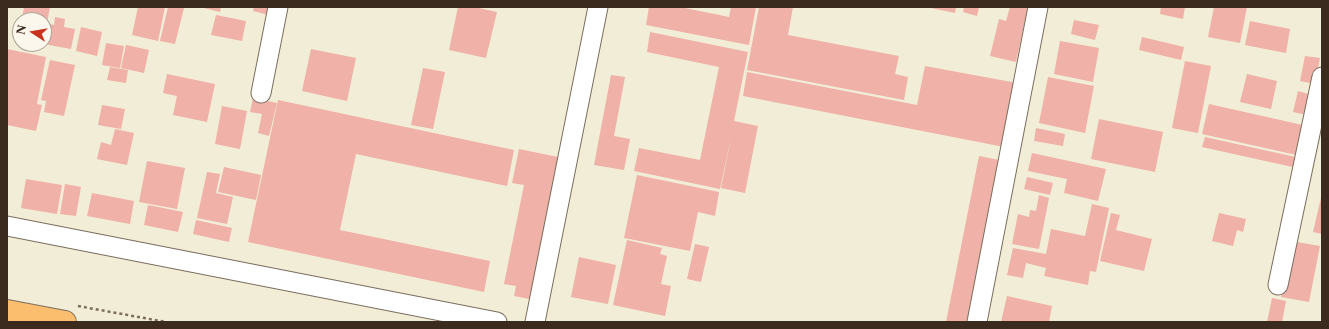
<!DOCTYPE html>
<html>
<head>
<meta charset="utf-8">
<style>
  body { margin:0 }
  #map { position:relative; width:1329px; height:329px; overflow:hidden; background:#f2edd6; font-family:"Libre Caslon Text",serif }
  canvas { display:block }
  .frame { position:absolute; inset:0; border:8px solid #3b2a1e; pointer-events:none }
  .north { position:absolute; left:12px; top:12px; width:40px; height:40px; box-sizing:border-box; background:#fbf7ec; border:1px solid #aea59a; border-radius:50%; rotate:282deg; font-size:11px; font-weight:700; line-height:16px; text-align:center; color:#3b2a1e }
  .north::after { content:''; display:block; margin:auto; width:14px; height:18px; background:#c8321e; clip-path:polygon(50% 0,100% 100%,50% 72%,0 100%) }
</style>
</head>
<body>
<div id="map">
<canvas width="1329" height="329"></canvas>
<div class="frame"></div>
<div class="north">N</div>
</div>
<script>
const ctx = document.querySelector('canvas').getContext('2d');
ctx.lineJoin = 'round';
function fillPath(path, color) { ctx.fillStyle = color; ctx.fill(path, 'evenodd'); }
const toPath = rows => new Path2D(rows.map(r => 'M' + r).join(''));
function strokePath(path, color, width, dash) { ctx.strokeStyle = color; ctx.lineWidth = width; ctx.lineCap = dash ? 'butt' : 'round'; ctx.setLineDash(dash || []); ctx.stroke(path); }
fillPath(toPath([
  [24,7,50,7,47,23,44,22,44,20,22,18],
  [138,7,165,7,158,41,132,35],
  [168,7,184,8,175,44,160,41],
  [200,7,221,7,220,12],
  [254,7,271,7,269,15,253,11],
  [458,7,474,7,497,12,486,58,449,50],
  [649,7,680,7,729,17,731,7,756,7,749,45,646,25],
  [759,7,793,7,788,35,899,56,895,74,908,77,904,100,747,70],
  [926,7,956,7,955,13],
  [964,7,979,7,977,16,963,12],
  [1010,7,1028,7,1016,62,990,56,999,19,1006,21],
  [1161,7,1185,7,1183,19,1160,14],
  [1214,7,1247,7,1240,43,1208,37],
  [216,15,246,21,242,41,211,35],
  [55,17,65,19,64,27,75,29,71,49,44,44,44,23,54,25],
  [1074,20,1099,25,1095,40,1071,34],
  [1250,21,1290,29,1286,53,1245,45],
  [81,27,102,32,97,56,76,51],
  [650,32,748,52,734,121,758,126,745,193,721,188,732,133,720,189,634,171,639,148,700,160,719,67,647,52],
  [1142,37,1184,47,1181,60,1139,50],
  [1060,41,1099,48,1093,82,1054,74],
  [106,43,124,46,120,68,102,65],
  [126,45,149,50,144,73,121,68],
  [7,49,46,57,37,104,42,105,36,131,7,125],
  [311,49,356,58,347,101,302,91],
  [1305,56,1320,58,1315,84,1300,81],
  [50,60,75,65,64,116,44,112,46,101,41,100],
  [1185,61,1211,66,1198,133,1172,128],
  [925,66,1017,83,1004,147,743,96,747,72,917,105],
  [110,67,128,70,126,83,107,80],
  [423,68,445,72,433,129,411,125],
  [167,74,215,84,207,122,173,115,177,96,163,93],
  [1247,74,1277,81,1271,109,1240,102],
  [611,75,625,77,614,136,630,139,624,170,594,165],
  [1048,77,1094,86,1085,133,1039,123],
  [1298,91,1312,95,1307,115,1293,112],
  [253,98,277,103,269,136,258,133,262,114,250,112],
  [278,100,514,150,507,186,356,154,340,230,490,261,484,292,248,242],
  [1209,104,1307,126,1301,156,1202,134],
  [102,105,125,109,121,129,98,125],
  [222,106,247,111,240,149,215,144],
  [1099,119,1163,132,1155,172,1091,159],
  [1036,128,1065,134,1063,146,1034,141],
  [115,129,134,133,127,165,97,159,101,142,111,145],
  [1205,137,1300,158,1297,168,1202,147],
  [519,149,563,158,534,300,514,296,516,286,504,284,524,185,512,183],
  [1032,153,1106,169,1098,201,1064,193,1067,179,1028,171],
  [979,156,1004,161,972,322,946,322],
  [147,161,185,168,177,209,139,202],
  [224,167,261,175,256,200,218,192],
  [207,172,220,174,216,193,233,197,227,224,197,218],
  [637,175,719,192,715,216,698,212,690,251,624,238],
  [1027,177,1053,183,1050,195,1024,189],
  [26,179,62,185,57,214,21,208],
  [65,184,81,187,76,216,60,214],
  [92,193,134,201,130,224,87,216],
  [1039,195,1049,198,1039,249,1012,244,1018,214,1029,217,1030,210,1036,211],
  [1321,198,1322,198,1322,234,1313,232],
  [1092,204,1109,208,1096,272,1090,271,1088,285,1044,276,1046,268,1026,263,1023,278,1007,275,1013,248,1046,254,1051,229,1085,236],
  [148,205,183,212,178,232,144,225],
  [1111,213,1120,215,1116,230,1152,239,1144,271,1100,261],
  [1219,213,1246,219,1243,232,1237,230,1233,246,1212,241],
  [196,220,232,228,229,242,193,234],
  [627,240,662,248,660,254,667,256,661,284,671,286,665,316,613,305],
  [1291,241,1320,246,1309,302,1281,297],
  [695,244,709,247,701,282,687,279],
  [579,257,616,265,608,304,571,297],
  [1007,296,1052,306,1049,322,1001,322],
  [1272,298,1286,301,1282,322,1267,322]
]), '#efb1a8');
const minor = toPath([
  [261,93,278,7],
  [7,226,497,322],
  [1278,285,1322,77],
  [535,322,598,7],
  [977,322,1038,7]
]);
const major = toPath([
  [7,311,65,322]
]);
strokePath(minor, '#7b6e5e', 21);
strokePath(major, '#7b6e5e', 24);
strokePath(toPath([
  [78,306,166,322]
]), '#7b6e5e', 2.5, [3, 3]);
strokePath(minor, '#fff', 19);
strokePath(major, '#fbbe6e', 22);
</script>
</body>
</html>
